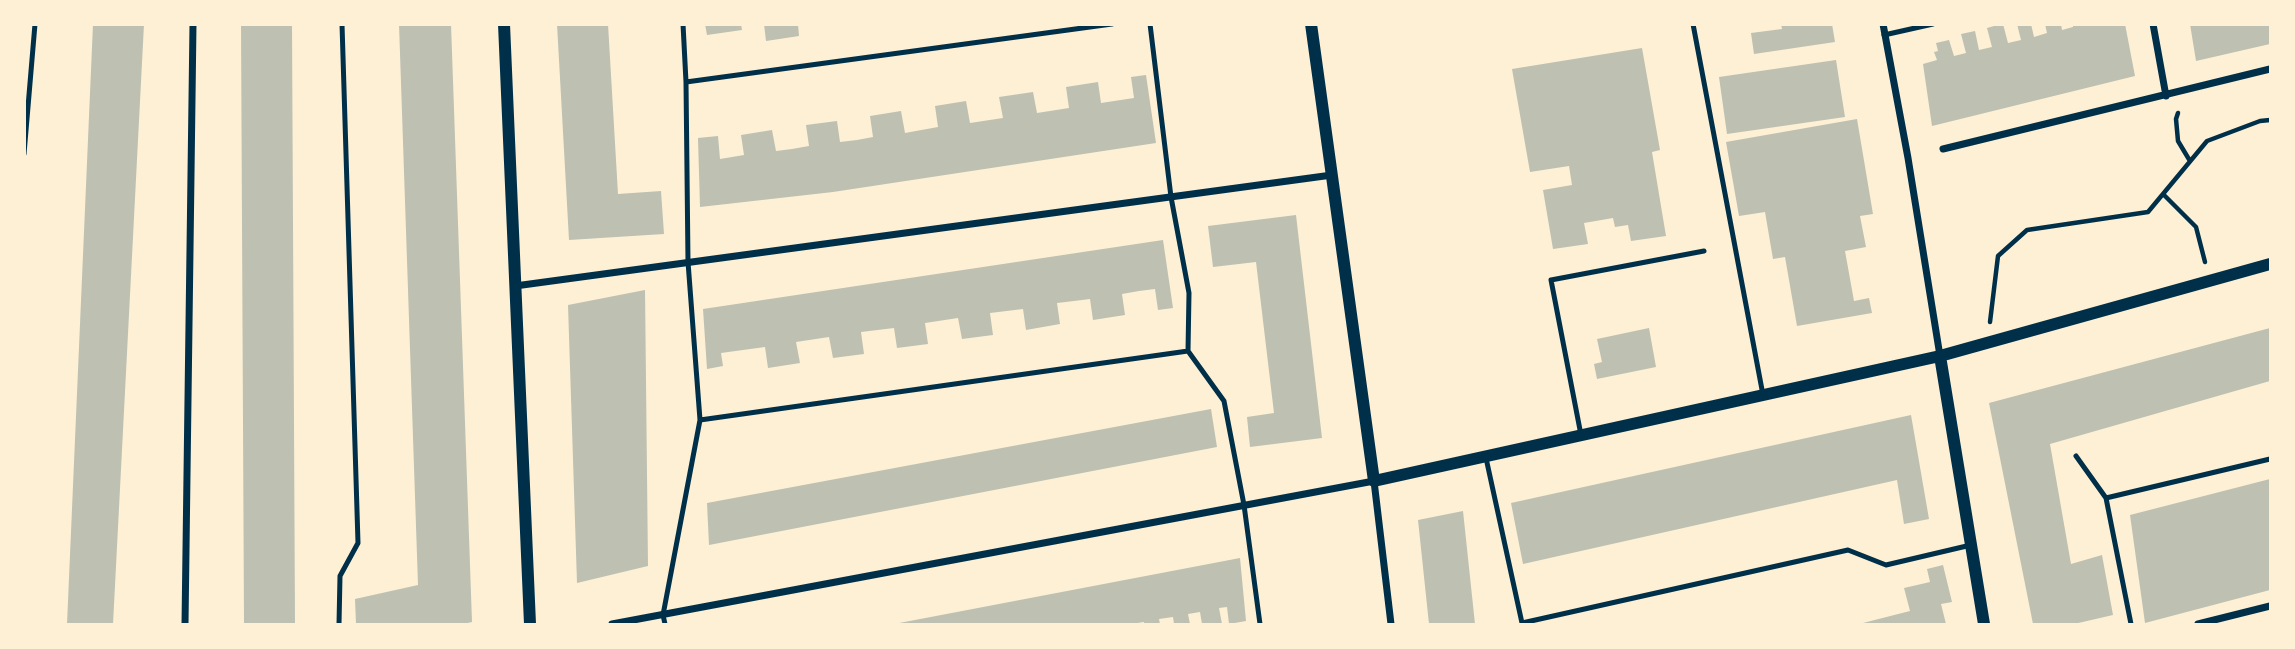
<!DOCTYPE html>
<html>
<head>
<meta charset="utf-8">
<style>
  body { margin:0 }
  #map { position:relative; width:2295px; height:649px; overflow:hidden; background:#fdf0d5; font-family:"Nunito Sans",sans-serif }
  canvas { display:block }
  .frame { position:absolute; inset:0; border:26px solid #fdf0d5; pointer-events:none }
</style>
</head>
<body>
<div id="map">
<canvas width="2295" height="649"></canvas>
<div class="frame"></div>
</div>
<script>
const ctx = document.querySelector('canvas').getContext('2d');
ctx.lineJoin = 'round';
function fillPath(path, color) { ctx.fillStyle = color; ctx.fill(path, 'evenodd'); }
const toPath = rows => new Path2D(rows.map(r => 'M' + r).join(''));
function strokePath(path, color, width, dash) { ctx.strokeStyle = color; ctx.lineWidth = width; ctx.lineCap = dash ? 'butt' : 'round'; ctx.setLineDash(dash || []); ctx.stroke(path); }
fillPath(toPath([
  [93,24,144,24,113,624,67,624],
  [241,24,292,24,295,624,244,624],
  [399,24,451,24,472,622,463,624,356,624,355,599,418,585],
  [557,24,608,24,618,194,661,191,664,234,569,240],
  [705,24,741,24,742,30,707,35],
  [764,24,798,24,799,36,766,41],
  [1781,24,1832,24,1835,42,1754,54,1751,33,1782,29],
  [2001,24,2003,24,2008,43,2021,40,2017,24,2031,24,2034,37,2047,33,2045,24,2061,24,2062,30,2073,27,2073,24,2125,24,2135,76,1932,126,1923,64,1937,60,1934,52,1938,51,1936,43,1949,40,1954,56,1966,53,1961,34,1975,31,1979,50,1992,47,1987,28],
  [2190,24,2270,24,2270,44,2196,61],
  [1642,48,1660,150,1652,152,1666,236,1631,241,1628,225,1615,227,1613,218,1584,223,1588,244,1553,249,1543,190,1572,185,1569,166,1530,172,1512,69],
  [1836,60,1845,117,1727,134,1719,77],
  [1146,75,1156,143,833,192,700,207,698,138,718,136,720,159,744,155,741,135,772,130,776,151,792,149,809,146,806,125,837,121,840,142,857,140,873,137,870,116,901,111,905,133,938,127,935,106,966,101,970,123,1003,118,999,97,1033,92,1037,113,1069,108,1066,87,1098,82,1101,103,1134,98,1131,77],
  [1857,119,1873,214,1860,216,1866,247,1845,251,1854,301,1869,298,1872,313,1797,326,1785,257,1773,259,1765,212,1739,216,1726,142],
  [1296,215,1322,438,1250,447,1247,417,1274,413,1256,262,1213,267,1208,226],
  [1163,240,1173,308,1158,310,1155,289,1139,291,1122,294,1125,315,1093,320,1090,299,1074,301,1057,303,1060,324,1026,330,1023,309,990,313,993,335,962,339,958,318,925,323,928,344,897,348,894,328,861,332,864,354,833,358,829,337,796,342,800,363,768,368,765,347,721,353,723,366,707,369,703,309],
  [645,290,648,566,577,583,568,305],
  [1649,328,1656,367,1597,379,1594,364,1602,362,1597,339],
  [2270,328,2270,381,2050,444,2071,564,2102,555,2113,615,2074,624,2033,624,1989,403],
  [1211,409,1217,447,709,545,707,503],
  [1911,415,1929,519,1904,524,1897,480,1523,564,1511,503],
  [2270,479,2270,590,2145,623,2130,515],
  [1463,511,1475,624,1429,624,1418,520],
  [1240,558,1246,621,1229,624,1227,607,1219,608,1222,624,1202,624,1200,612,1188,614,1190,624,1174,624,1173,617,1159,619,1160,624,1144,624,1144,622,1131,624,894,624],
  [1943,565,1952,602,1941,604,1946,624,1859,624,1910,611,1904,588,1930,582,1927,569]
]), '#bec0b2');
strokePath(toPath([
  [2178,113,2176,119,2178,141,2190,161],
  [2163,194,2196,227,2205,262],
  [1990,322,1998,256,2027,230,2148,212,2207,141,2260,121,2270,120]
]), '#003049', 4.5);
strokePath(toPath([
  [1150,24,1171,197,1189,293,1188,351,1224,401,1244,505,1260,624],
  [1693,24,1763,395],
  [1884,35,1933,24],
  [686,82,1112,24],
  [24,154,35,24],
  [700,420,1188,351],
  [1581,435,1551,280,1704,251],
  [2076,456,2106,498,2131,624],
  [1486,458,1522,623,1848,550,1886,565,1971,545],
  [2106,498,2270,459],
  [339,624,340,576,358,543,342,24],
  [665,624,663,615,700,420,688,262,686,82,683,24]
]), '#003049', 5);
strokePath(toPath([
  [1883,24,1908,158,1940,356],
  [2153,24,2166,96],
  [1943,149,2270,69],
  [515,286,1332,175],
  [185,624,193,24],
  [612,624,1374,481,1391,624],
  [2198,624,2270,606]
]), '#003049', 7);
strokePath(toPath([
  [504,24,530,624],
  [1311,24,1374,481,1940,356,2270,264],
  [1940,356,1984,624]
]), '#003049', 12);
</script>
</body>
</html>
